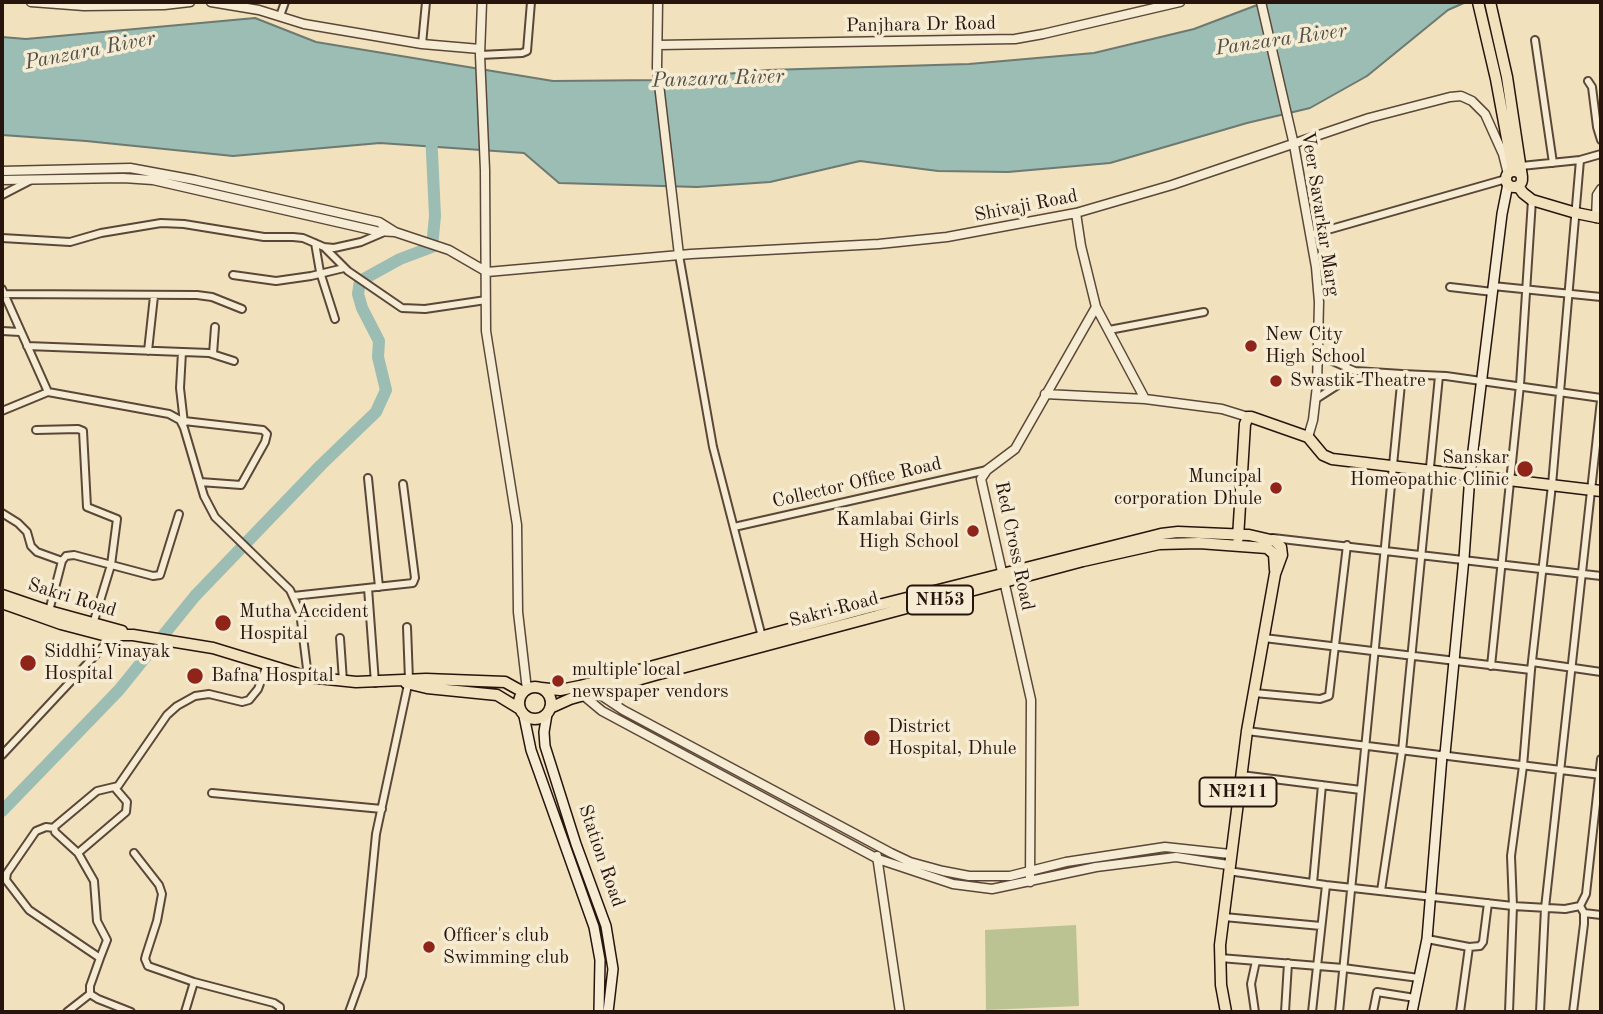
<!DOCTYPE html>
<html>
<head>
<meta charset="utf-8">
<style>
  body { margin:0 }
  #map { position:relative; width:1603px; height:1014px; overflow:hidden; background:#f1e1bc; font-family:"Old Standard TT",serif }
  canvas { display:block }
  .frame { position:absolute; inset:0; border:4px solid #27140d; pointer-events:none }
</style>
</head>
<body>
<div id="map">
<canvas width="1603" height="1014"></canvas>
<div class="frame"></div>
</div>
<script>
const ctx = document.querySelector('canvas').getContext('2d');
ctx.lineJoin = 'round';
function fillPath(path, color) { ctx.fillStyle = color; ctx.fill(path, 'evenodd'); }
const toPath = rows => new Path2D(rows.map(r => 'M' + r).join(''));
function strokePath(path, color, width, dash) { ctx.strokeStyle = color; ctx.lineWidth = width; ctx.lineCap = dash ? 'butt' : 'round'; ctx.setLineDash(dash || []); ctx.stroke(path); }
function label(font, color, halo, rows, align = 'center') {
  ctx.font = font + ' "Old Standard TT",serif'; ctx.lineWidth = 7; ctx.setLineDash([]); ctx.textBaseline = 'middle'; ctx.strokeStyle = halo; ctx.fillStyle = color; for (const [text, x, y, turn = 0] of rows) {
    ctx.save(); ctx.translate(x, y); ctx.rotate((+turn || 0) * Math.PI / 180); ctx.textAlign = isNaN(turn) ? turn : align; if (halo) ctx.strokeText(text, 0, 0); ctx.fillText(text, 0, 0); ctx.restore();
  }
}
fillPath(toPath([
  [1076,925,1079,1006,986,1010,985,930]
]), '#bac391');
const water = toPath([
  [1265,2,1466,2,1448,10,1367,76,1310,108,1247,123,1110,163,1008,172,938,171,860,161,770,182,697,187,559,183,524,153,380,143,233,156,86,141,2,135,2,37,26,39,255,18,316,42,553,81,662,80,768,70,969,64,1094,53,1194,29,1265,2]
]);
fillPath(water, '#9bbdb3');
strokePath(water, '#6d7971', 2);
strokePath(toPath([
  [2,811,119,690,195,596,321,465,376,412,386,390,378,357,379,341,362,308,358,294,360,281,400,259,432,247,435,216,431,132]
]), '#9bbdb3', 12);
const minor = toPath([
  [280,16,285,2],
  [1535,40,1553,163],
  [422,44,426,2],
  [480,55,522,53,527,51,531,2],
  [1588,81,1592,87,1597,127,1601,140],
  [1521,166,1580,160,1601,154],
  [2,195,31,180],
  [1310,235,1506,179],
  [2,238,70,242,101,233,161,223,184,224,264,237,293,237,303,238,324,247,334,248,361,242,382,233],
  [315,243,320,272,335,319],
  [324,247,348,271,402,308,425,309,486,300],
  [679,255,713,447,762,637],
  [233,275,276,281,311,276,344,268],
  [1493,286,1601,297],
  [1450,287,1493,292],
  [2,289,48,392],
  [2,294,197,295,212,297,242,309],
  [1109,330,1204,312],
  [2,331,20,332],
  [27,346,209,353,234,361],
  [148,351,154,296],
  [182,352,180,388,184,423],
  [1318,352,1330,360,1355,371,1402,374],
  [213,354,215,327],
  [1316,399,1341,383,1372,374],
  [2,411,48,392,169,414,180,420,184,428,204,496,215,517,290,590,300,612,308,677],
  [184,421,263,430,267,434,265,442,241,485,200,482],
  [36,430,78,429,83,431,87,507,117,519,111,565,93,624],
  [368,478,379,587],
  [2,513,18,523,27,532,31,546,37,552,62,561],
  [734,527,987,470],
  [1273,538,1601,576],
  [368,588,375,683],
  [293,596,413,583,415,578,403,484],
  [49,611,62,561,66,556,74,555,153,576,160,575,179,514],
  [340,638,343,681],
  [1264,638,1531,670],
  [1532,662,1601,672],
  [1491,666,1520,385,1532,200],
  [1254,693,1320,699,1329,696,1347,545],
  [1247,731,1601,775],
  [2,755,115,634],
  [1241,775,1361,790],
  [212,793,382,809],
  [54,828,46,827,36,831,7,873,6,880,29,910,100,958,90,986,90,994,98,999,131,1012],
  [78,853,126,812,127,802,115,788],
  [134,853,159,885,162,894,157,921,146,955,145,959,148,966,194,982,274,1003,280,1007,280,1012],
  [1228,871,1326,885,1513,906,1565,909,1580,906,1586,894,1601,759],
  [1313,883,1322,785],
  [1381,891,1402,751,1439,376],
  [1584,913,1601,915],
  [1224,917,1321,926],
  [1427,939,1469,947,1480,946,1483,942,1488,903],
  [100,958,107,940,97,921,94,881,78,853,55,832,54,827,97,791,118,786,167,715,177,706,195,696,209,694,242,702,249,700,258,689,267,665],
  [1220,958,1343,968,1419,978],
  [67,1012,90,994],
  [185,1012,194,982],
  [349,1012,362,976,376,834,409,680,407,627],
  [1255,1012,1251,984,1256,961],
  [1285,1012,1288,963],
  [1312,1012,1326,885],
  [1339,1012,1402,374,1446,376,1601,398],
  [1373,1012,1377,992,1415,998],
  [1460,1012,1469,947],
  [1509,1012,1513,906,1511,856,1523,766,1531,670,1552,485,1580,160],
  [1540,1012,1545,908,1601,400],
  [1573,1012,1584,924,1584,913,1580,906]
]);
const tertiary = toPath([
  [31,2,84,6,164,5,190,2],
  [211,2,259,10,304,24,422,44,480,49],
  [482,2,480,55,485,170,486,331,517,525,518,612,527,690],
  [658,2,657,67,679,255],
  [1261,2,1294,145,1316,267,1319,302,1317,386,1313,420,1308,437],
  [658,45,1015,39,1043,34,1180,2],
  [2,171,130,168,195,180,379,222,395,232,449,250,487,272,691,254,879,244,947,237,1076,213,1172,185,1369,118,1450,97,1461,96,1472,101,1485,114,1503,154,1508,174],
  [2,180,123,178,153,180,376,231,395,232],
  [1596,218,1597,195,1601,189],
  [1096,307,1145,399,1222,409,1248,417],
  [1045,394,1145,399],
  [596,692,623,710,891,853,910,862,943,871,969,876,1010,876,1066,862,1165,847,1230,854],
  [584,696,602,711,878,859,953,884,992,889,1096,867,1176,857,1228,865],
  [877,856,900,1012],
  [1030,882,1031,700,981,479,987,470,1015,449,1096,307,1081,246,1076,213]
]);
const secondary = toPath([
  [547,714,544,732,545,746,576,844,606,926,613,969,608,1012],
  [524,716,531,750,594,927,600,960,599,1012],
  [1412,1012,1427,939,1442,756,1445,754,1464,558,1470,475,1502,214,1508,184]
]);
const primary = toPath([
  [1478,2,1496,79,1513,171],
  [1490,2,1507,77,1522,177],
  '1506 179a8 8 0 1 1 16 0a8 8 0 1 1-16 0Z',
  [1518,186,1523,193,1532,200,1576,213,1601,218],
  [1238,538,1245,424,1248,417,1251,417,1308,437,1323,455,1332,459,1601,491],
  [2,595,49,611,122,631],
  [2,603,61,624,103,635,133,635,213,648,308,677,356,682,426,679,505,682,523,692],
  [406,683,427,688,497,695,520,709],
  '519 703a16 16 0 1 1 32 0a16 16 0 1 1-32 0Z',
  [541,688,560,690,580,686,863,609,1161,534,1178,532,1249,535,1275,541,1281,547,1282,555,1275,574,1247,731,1220,945,1221,985,1226,1012],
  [550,708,570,699,655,675,1083,561,1159,544,1199,543,1267,548,1274,554,1275,570]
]);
strokePath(minor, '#5a4739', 10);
strokePath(tertiary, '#5a4739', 11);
strokePath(secondary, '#27140d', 12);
strokePath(primary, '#27140d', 13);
strokePath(minor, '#f6ecd3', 6);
strokePath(tertiary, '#f6ecd3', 8);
strokePath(secondary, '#f6ecd3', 9);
strokePath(primary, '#f1e1bc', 10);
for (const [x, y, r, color] of [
  [1251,346,7,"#8f2418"],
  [1276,381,7,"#8f2418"],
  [1525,469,9,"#8f2418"],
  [1276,488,7,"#8f2418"],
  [973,531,7,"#8f2418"],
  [223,623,9,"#8f2418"],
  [28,663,9,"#8f2418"],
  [195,676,9,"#8f2418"],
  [558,681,7,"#8f2418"],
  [872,738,9,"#8f2418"],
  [429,947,7,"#8f2418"]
]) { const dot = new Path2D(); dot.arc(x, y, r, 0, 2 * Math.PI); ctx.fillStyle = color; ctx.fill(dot); strokePath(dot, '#f6ecd3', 2.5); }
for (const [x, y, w] of [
  [940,600,66],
  [1238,792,77]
]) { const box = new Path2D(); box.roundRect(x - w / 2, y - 14.5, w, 29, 5); ctx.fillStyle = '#f6ecd3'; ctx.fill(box); strokePath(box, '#27140d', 2); }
label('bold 18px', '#27140d', null, [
  ["NH53",940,600],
  ["NH211",1238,792]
]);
label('19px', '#27140d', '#f6ecd3', [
  ["Panjhara Dr Road",921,25,-1],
  ["Shivaji Road",1026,206,-11],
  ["Veer Savarkar Marg",1320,214,81],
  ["Collector Office Road",857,483,-13],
  ["Red Cross Road",1014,546,78],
  ["Sakri Road",72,598,17],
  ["Sakri Road",834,610,-15],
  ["Station Road",601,856,71]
]);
label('19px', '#27140d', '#f6ecd3', [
  ["New City",1265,335],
  ["High School",1265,357],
  ["Swastik Theatre",1290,381],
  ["Sanskar",1509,458,"right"],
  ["Homeopathic Clinic",1509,480,"right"],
  ["Muncipal",1262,477,"right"],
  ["corporation Dhule",1262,499,"right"],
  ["Kamlabai Girls",959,520,"right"],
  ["High School",959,542,"right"],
  ["Mutha Accident",239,612],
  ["Hospital",239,634],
  ["Siddhi-Vinayak",44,652],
  ["Hospital",44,674],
  ["multiple local",572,670],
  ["newspaper vendors",572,692],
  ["Bafna Hospital",211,676],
  ["District",888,727],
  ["Hospital, Dhule",888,749],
  ["Officer's club",443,936],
  ["Swimming club",443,958]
], 'left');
label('italic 21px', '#504f47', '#f6ecd3', [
  ["Panzara River",1281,40,-8],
  ["Panzara River",90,51,-11],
  ["Panzara River",718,79,-2]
]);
</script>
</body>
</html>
